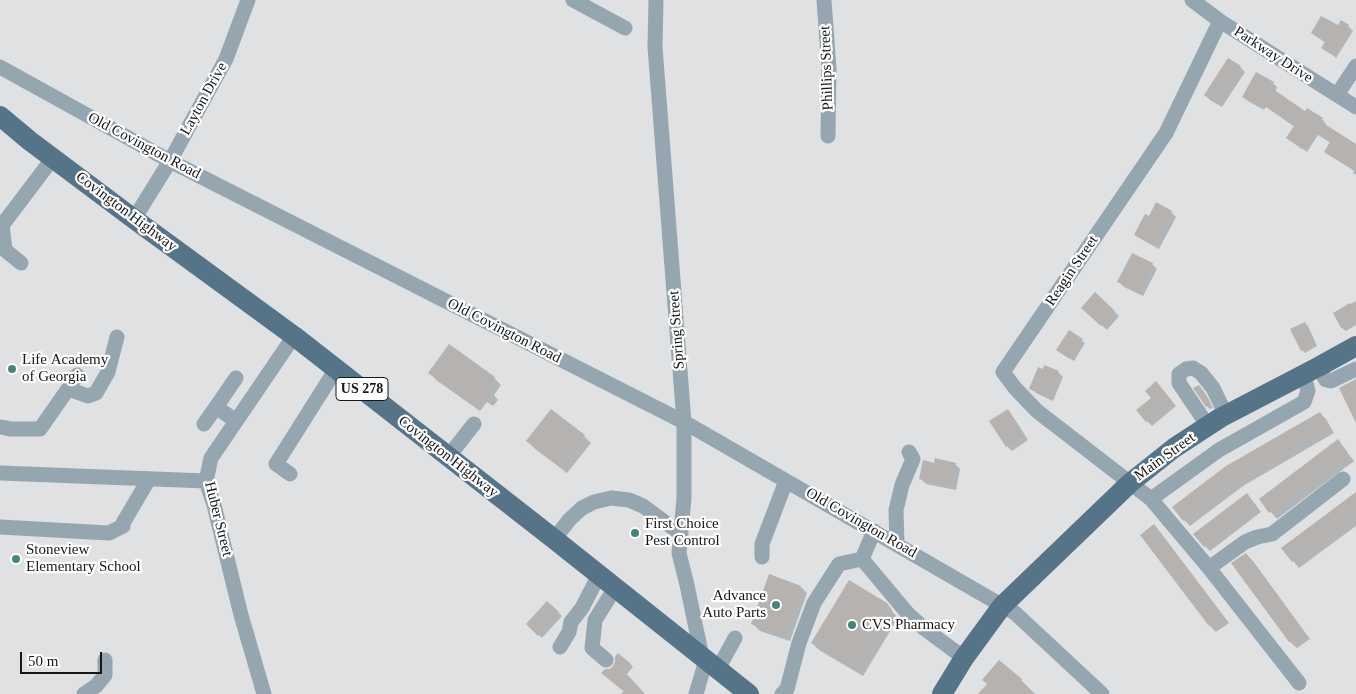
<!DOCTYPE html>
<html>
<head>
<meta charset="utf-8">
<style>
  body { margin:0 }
  #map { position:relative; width:1356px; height:694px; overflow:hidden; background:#dfe1e3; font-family:Georgia,serif }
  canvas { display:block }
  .scale { position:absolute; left:20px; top:652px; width:82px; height:22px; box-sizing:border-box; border:2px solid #171718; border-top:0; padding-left:6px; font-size:15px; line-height:18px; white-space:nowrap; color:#171718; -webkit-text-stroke:4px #fff; paint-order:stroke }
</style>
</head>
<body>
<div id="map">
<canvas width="1356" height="694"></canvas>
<div class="scale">50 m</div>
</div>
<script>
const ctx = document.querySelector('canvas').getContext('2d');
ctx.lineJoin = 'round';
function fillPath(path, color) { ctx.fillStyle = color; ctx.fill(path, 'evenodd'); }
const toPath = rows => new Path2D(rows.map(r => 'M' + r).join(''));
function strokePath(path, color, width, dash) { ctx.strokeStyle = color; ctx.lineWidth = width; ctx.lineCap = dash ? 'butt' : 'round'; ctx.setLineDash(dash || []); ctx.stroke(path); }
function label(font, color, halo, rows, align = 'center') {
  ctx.font = font + ' Georgia,serif'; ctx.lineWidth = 4.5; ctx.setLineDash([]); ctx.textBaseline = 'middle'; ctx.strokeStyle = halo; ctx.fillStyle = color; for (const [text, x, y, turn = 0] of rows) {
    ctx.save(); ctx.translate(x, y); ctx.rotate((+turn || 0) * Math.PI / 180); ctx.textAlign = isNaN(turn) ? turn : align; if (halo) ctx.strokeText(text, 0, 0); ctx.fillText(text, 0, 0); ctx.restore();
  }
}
fillPath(toPath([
  [1348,26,1353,31,1336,58,1323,47,1326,43,1312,33,1338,27],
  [1228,60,1240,67,1245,72,1222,107,1210,100,1205,95],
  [1273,83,1277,87,1275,92,1305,112,1322,119,1326,124,1325,126,1356,145,1356,175,1353,173,1354,171,1331,143,1318,135,1307,152,1288,138,1295,127,1266,107,1264,110,1248,101,1244,97],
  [1171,212,1176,217,1159,249,1141,239,1136,234,1149,218],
  [1152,264,1157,269,1143,296,1124,287,1119,282],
  [1096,294,1119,316,1107,330,1083,308],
  [1356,301,1356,325,1346,331,1342,328,1334,313],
  [1304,323,1308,326,1317,346,1305,353,1302,350],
  [1069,332,1085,343,1074,361,1061,353],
  [1058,372,1063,377,1053,401,1036,393,1031,388],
  [430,373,494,378,501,385,494,395,498,400,493,406,487,402,480,411,436,380],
  [1161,388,1176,406,1152,426,1147,421,1153,399],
  [1202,390,1208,398,1213,408,1210,409,1207,406],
  [1008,410,1012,415,1028,440,1012,451,1007,446],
  [1320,413,1326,419,1334,433,1243,486,1190,526,1184,520],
  [584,436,591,443,567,473,534,448,528,441],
  [1338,441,1354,461,1277,519,1260,499],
  [935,464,955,464,960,469,956,490,926,484,921,479],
  [1356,494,1356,526,1299,568,1283,549],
  [1252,500,1261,512,1210,551,1205,546],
  [1154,526,1160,532,1229,623,1216,632,1210,626,1141,535],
  [1246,554,1253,561,1310,639,1297,648,1290,642,1233,564],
  [801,587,807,593,790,641,760,631,753,624],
  [547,602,562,616,542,638,527,624],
  [886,604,898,618,863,676,819,650,812,643],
  [630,664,633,667,626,675,644,694,621,694,624,691,606,676]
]), '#0003');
fillPath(toPath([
  [1321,16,1338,25,1341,20,1349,25,1331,54,1321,48,1325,42,1311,33],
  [1228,58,1241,66,1217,103,1204,95],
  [1256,72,1274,82,1270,87,1305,111,1307,108,1323,118,1320,121,1356,144,1356,172,1324,152,1330,142,1314,131,1302,149,1286,138,1294,126,1261,103,1259,107,1242,97],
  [1156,202,1172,211,1153,245,1134,235,1145,214,1149,216],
  [1132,253,1153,263,1138,292,1117,282],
  [1095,292,1115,311,1101,326,1081,308],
  [1350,303,1356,315,1356,321,1341,328,1333,313],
  [1305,322,1315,343,1301,351,1290,329],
  [1069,330,1083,339,1070,359,1056,350],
  [449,344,495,377,487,388,492,392,486,401,480,396,473,405,428,373],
  [1044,365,1059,371,1048,397,1029,389,1038,367,1043,369],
  [1356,379,1356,423,1339,388],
  [1156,381,1172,401,1146,422,1136,410,1151,398,1145,391],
  [1199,385,1205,393,1211,405,1206,407,1193,388],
  [551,409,585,435,560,467,526,441],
  [1008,409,1024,435,1006,447,989,421],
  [1320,412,1329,427,1237,480,1183,521,1172,507,1226,466],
  [1338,439,1348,453,1269,513,1259,499],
  [935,458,956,463,951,486,919,479,923,460,934,463],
  [1356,492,1356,514,1292,562,1281,548],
  [1247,493,1257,507,1204,547,1193,534],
  [1154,524,1223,616,1209,626,1140,535],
  [1246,553,1304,632,1289,642,1231,563],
  [769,574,801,586,783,635,751,624],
  [849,580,887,603,892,610,856,670,811,643],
  [547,601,559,612,538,636,526,624],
  [618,653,631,664,624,671,645,694,627,694,601,673,605,669,610,669,613,666,615,661,615,657],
  [999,660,1022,679,1021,680,1035,694,978,694,987,684,982,680]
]), '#b5b2b0');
strokePath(toPath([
  [573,0,625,28],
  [656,0,655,47,684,422,684,498,679,553,687,585,702,657],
  [824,0,829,69,828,136],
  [1192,0,1220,21,1356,107],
  [1220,21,1166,133,1003,372,1015,388,1037,411,1151,499,1209,568,1299,683],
  [0,67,170,161,684,422,1015,613,1102,694],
  [1337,95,1356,66],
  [134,219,170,161,226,59,248,0],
  [2,225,5,250,21,263],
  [0,228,53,158],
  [1318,367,1326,380,1331,381,1356,369],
  [68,389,88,396,96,393,108,372,117,337],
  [216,407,236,378],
  [204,424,216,407,236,421],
  [1208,426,1179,383,1179,374,1186,369,1193,368,1201,373,1213,388,1226,415],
  [0,427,11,429,40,429,68,389,77,375],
  [448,457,474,424],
  [0,473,206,481],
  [290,474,276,464,336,369],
  [1151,499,1219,450,1304,402,1308,391,1304,375],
  [0,527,109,533,123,526,123,523,149,479],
  [554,539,570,519,582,508,594,502,611,498,629,500,643,506,681,534],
  [897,544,896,510,902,485,913,459,909,452],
  [762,557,762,544,786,481],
  [862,559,909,615,925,629,964,658],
  [1209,568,1245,542,1257,537,1272,534,1343,479],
  [560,647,569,632,571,622,582,608,599,575],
  [606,660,592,648,595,620,615,588],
  [718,669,735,638],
  [84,694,96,686,105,675,105,660],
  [264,694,241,615,214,505,206,481,211,458,294,336],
  [696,694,706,660],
  [782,694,787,689,799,643,814,603,839,564,862,559,874,531]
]), '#95a6b1', 15);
strokePath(toPath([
  [0,116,30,141,134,219,294,336,554,539,749,694],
  [942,694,964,658,1002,606,1130,483,1174,448,1220,418,1318,367,1356,346]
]), '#567487', 20);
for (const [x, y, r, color] of [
  [12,369,5,"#448779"],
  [635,533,5,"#448779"],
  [16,559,5,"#448779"],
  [776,605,5,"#448779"],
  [852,625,5,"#448779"]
]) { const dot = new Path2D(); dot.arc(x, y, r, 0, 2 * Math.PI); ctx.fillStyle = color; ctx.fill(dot); strokePath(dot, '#fff', 2); }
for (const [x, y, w] of [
  [362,389,52]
]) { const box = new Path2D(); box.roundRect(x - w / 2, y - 11.5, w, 23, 4); ctx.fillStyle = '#fff'; ctx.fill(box); strokePath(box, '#171718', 1); }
label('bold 14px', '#171718', null, [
  ["US 278",362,389]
]);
label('15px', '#171718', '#fff', [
  ["Parkway Drive",1273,55,33],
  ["Phillips Street",827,68,-92],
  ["Layton Drive",204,99,-61],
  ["Old Covington Road",144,146,28],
  ["Covington Highway",126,212,37],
  ["Reagin Street",1072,271,-56],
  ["Spring Street",677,330,-94],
  ["Old Covington Road",504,331,27],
  ["Covington Highway",448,457,38],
  ["Main Street",1165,457,-36],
  ["Huber Street",218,519,76],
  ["Old Covington Road",861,523,30]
]);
label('15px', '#171718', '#fff', [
  ["Life Academy",22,360],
  ["of Georgia",22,377],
  ["First Choice",645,524],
  ["Pest Control",645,541],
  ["Stoneview",26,550],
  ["Elementary School",26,567],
  ["Advance",766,596,"right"],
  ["Auto Parts",766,613,"right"],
  ["CVS Pharmacy",862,625]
], 'left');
</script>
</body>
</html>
